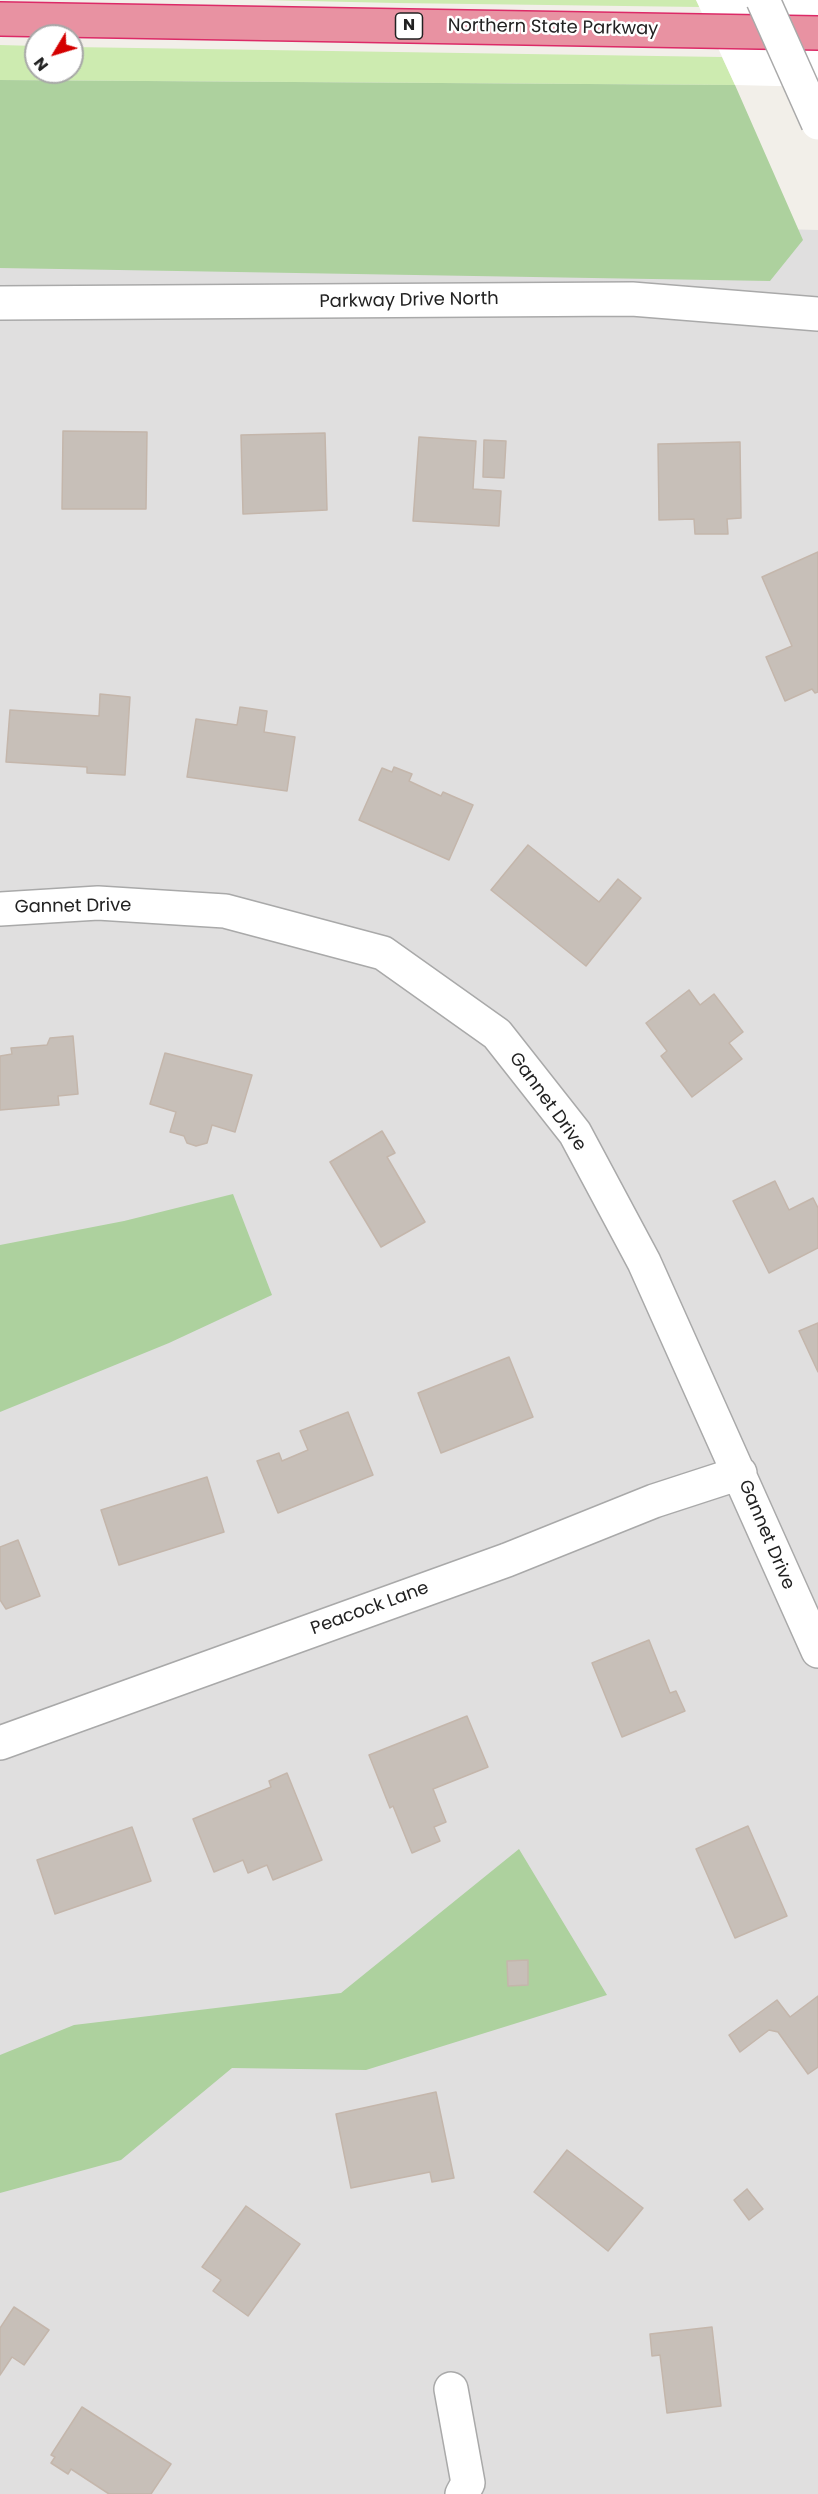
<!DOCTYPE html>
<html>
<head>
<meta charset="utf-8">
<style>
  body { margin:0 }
  #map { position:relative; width:818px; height:2494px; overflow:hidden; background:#f2efe9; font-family:Poppins,sans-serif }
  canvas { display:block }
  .north { position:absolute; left:24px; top:24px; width:60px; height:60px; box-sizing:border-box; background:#fff; border:2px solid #a7a7a7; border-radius:50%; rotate:232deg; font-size:16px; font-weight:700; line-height:24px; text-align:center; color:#222 }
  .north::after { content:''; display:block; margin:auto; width:21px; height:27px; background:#d40000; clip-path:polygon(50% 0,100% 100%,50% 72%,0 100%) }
</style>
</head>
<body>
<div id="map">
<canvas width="818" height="2494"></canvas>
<div class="north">N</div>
</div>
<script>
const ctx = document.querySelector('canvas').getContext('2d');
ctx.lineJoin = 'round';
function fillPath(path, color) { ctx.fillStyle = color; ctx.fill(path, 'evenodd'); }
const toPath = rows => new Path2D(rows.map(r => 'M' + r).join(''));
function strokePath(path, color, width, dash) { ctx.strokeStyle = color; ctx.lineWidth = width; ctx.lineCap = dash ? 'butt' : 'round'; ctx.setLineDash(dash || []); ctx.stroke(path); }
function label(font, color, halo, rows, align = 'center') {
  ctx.font = font + ' Poppins,sans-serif'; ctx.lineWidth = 5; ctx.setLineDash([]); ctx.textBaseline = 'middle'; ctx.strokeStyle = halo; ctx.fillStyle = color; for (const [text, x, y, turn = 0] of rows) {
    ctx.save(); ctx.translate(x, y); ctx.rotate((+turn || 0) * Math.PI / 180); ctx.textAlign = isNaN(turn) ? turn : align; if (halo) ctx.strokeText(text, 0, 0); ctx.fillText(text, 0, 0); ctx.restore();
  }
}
fillPath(toPath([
  [0,209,818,230,818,2494,0,2494]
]), '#e0dfdf');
fillPath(toPath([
  [263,0,696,0,700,7,396,3],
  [0,45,36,46,36,72,72,72,72,47,722,57,735,85,0,80]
]), '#cdebb0');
fillPath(toPath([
  [0,80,735,85,803,240,770,281,0,268],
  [233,1194,272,1295,169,1343,0,1412,0,1245,124,1221],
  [519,1849,607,1995,366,2070,232,2068,121,2160,0,2193,0,2055,74,2025,341,1993]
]), '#add19e');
fillPath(toPath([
  [696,0,818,0,818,87,735,85]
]), '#fff');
const building = toPath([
  [63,431,147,432,146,509,62,509,63,431],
  [325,433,327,510,243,514,241,435,325,433],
  [419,437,476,441,473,489,501,491,499,526,413,521,419,437],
  [484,440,506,441,504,478,483,477,484,440],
  [740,442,741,518,727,519,728,534,695,534,694,519,659,520,658,444,740,442],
  [818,552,818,692,815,693,812,689,785,701,766,657,792,646,762,577,818,552],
  [100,694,130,697,125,775,87,773,87,767,6,762,10,710,99,716,100,694],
  [240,707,267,711,264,732,295,737,287,791,187,777,196,719,237,725,240,707],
  [394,767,412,774,409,781,441,796,443,792,473,805,449,860,359,820,382,768,392,772,394,767],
  [528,845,599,902,618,879,641,898,586,966,491,890,528,845],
  [689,990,700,1005,714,994,743,1032,729,1043,742,1059,692,1097,661,1056,667,1051,646,1023,689,990],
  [73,1036,78,1094,58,1096,59,1105,0,1110,0,1056,12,1054,11,1048,47,1045,50,1038,73,1036],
  [165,1053,252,1075,235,1132,212,1125,207,1143,196,1146,187,1143,184,1136,170,1132,176,1112,150,1104,165,1053],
  [382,1131,395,1153,387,1157,425,1222,381,1247,330,1162,382,1131],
  [775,1181,789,1210,813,1198,818,1208,818,1248,769,1273,733,1201,775,1181],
  [818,1323,818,1372,799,1331,818,1323],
  [509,1357,533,1417,441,1453,418,1393,509,1357],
  [348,1412,373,1475,278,1513,257,1461,279,1453,282,1461,308,1450,300,1431,348,1412],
  [207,1477,224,1532,119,1565,101,1510,207,1477],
  [18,1540,40,1596,6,1609,0,1600,0,1547,18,1540],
  [649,1640,670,1693,676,1691,685,1711,622,1737,592,1663,649,1640],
  [467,1716,488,1767,433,1789,446,1822,434,1827,440,1841,412,1853,393,1806,390,1808,369,1755,467,1716],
  [287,1773,322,1860,273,1880,267,1865,248,1873,243,1860,214,1872,193,1819,271,1787,269,1781,287,1773],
  [748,1826,787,1916,735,1938,696,1849,748,1826],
  [132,1827,151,1881,55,1914,37,1860,132,1827],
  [528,1960,528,1985,508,1986,507,1961,528,1960],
  [818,1996,818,2067,808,2074,778,2032,769,2030,740,2052,729,2035,777,2000,790,2017,818,1996],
  [436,2092,454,2178,432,2182,430,2172,351,2188,336,2114,436,2092],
  [567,2150,643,2208,608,2251,534,2192,567,2150],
  [747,2189,763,2209,749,2220,734,2200,747,2189],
  [246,2206,300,2244,248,2316,213,2291,221,2280,202,2267,246,2206],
  [14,2307,49,2330,24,2365,12,2357,0,2375,0,2328,14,2307],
  [712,2327,721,2406,667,2413,660,2355,652,2356,650,2334,712,2327],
  [82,2407,171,2464,151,2494,109,2494,71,2469,68,2474,51,2463,55,2457,51,2455,82,2407]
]);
fillPath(building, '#c7bfb8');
strokePath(building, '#c4b6ab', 1.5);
const minor = toPath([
  [0,303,632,299,818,314],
  [0,909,98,903,225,911,383,953,497,1034,575,1133,644,1262,818,1651],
  [0,1743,507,1560,654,1501,740,1473],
  [451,2389,468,2483,462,2494]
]);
const highway = toPath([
  [0,19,818,33]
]);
strokePath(minor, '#a9a9a9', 36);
strokePath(highway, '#dc2a67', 36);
strokePath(minor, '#fff', 33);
strokePath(highway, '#e892a2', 33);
const minorBridge = toPath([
  [763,0,818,123]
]);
strokePath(minorBridge, '#a9a9a9', 36, []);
strokePath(minorBridge, '#fff', 33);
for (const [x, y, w] of [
  [409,26,27]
]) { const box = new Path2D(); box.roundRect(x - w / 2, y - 13, w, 26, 4.5); ctx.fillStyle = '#fff'; ctx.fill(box); strokePath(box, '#222', 1.5); }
label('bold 16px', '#222', null, [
  ["N",409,26]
]);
label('18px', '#222', '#fff', [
  ["Northern State Parkway",553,28,1],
  ["Parkway Drive North",409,301,-1],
  ["Gannet Drive",73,907,-1],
  ["Gannet Drive",547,1102,54],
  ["Gannet Drive",766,1535,67],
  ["Peacock Lane",370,1609,-20]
]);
</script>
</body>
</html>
